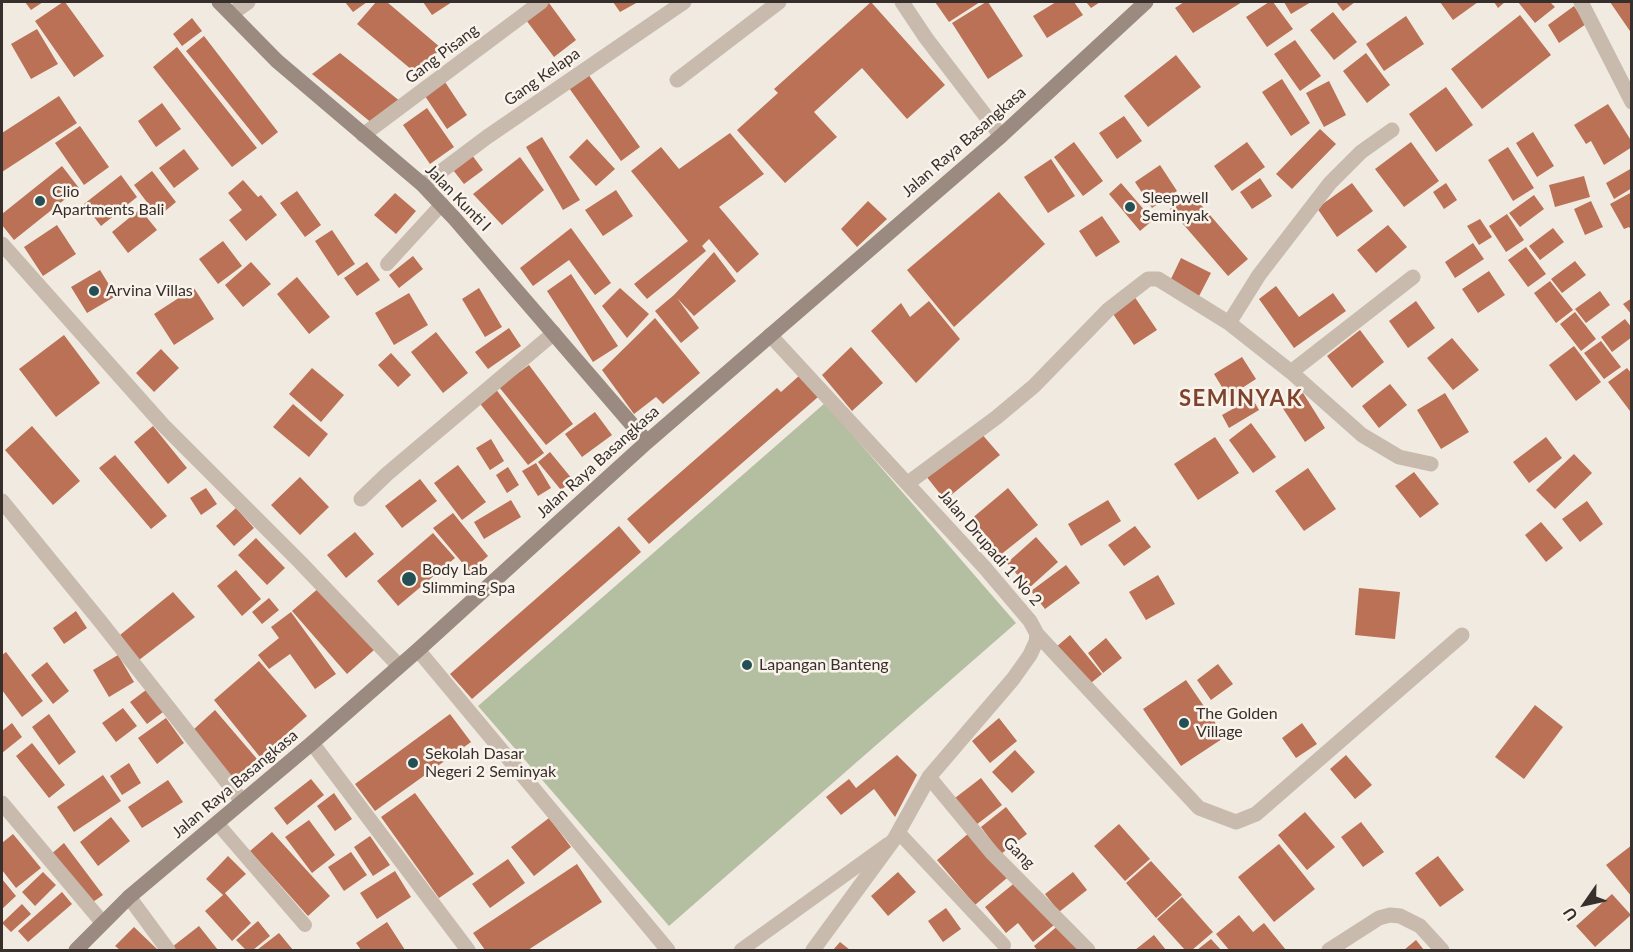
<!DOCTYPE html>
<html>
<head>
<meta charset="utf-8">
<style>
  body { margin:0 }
  #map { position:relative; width:1633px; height:952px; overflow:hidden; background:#f1eae0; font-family:Lato,sans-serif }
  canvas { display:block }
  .frame { position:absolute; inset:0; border:3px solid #372f2b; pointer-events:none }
  .north { position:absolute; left:1555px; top:874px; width:60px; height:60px; -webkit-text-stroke:4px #f9f3ec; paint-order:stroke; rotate:236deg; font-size:16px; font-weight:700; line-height:24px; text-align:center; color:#372f2b }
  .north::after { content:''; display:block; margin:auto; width:21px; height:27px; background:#372f2b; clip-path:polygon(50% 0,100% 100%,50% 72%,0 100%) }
</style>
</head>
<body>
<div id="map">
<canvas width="1633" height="952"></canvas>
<div class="frame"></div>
<div class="north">U</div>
</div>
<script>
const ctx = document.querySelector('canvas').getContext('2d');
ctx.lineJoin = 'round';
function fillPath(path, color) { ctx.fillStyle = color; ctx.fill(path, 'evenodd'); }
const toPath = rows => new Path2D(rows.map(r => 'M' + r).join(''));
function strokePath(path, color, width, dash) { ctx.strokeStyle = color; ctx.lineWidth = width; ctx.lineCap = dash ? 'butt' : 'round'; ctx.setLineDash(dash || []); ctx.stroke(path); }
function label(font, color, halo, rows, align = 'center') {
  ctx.font = font + ' Lato,sans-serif'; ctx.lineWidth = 5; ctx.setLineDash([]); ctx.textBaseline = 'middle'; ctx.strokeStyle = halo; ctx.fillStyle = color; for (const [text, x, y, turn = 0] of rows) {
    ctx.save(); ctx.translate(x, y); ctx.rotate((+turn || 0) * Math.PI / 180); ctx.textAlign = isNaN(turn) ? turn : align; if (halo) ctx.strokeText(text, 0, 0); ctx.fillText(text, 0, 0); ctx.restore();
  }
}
fillPath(toPath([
  [825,403,1016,623,669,926,478,706]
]), '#b4bfa1');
fillPath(toPath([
  [25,2,43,2,31,10],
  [63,2,65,2,104,56,74,77,35,21],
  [345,2,367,2,353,12],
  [376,2,387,2,441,48,418,75,357,24],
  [423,2,452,2,432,15],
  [613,2,638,2,620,12],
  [871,2,945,85,907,119,862,68,814,112,837,137,785,183,737,130,778,93,774,89],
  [935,2,980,2,949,22],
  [986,2,988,2,1023,56,988,79,952,23],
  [1056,2,1074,2,1083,15,1047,38,1033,16],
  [1086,2,1100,2,1091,8],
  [1184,2,1242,2,1193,33,1175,8],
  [1269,2,1273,2,1293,29,1267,47,1246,17],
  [1284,2,1311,2,1291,14],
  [1336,2,1355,2,1343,11],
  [1440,2,1478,2,1453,20],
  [1494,2,1505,2,1498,8],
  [1518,2,1550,2,1555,7,1535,23],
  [1610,2,1632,2,1632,34],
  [549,3,576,40,554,57,526,20],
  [1574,6,1586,24,1559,43,1548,25],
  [1333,12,1357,42,1334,60,1310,30],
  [1520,15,1551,55,1482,109,1451,69],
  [1406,16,1424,44,1384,71,1366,44],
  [192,18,202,31,182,46,173,34],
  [37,29,58,64,31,79,11,44],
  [204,36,278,132,262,145,186,51],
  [1295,40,1321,76,1300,91,1274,54],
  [177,47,257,148,232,167,153,67],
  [340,53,401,102,373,124,312,74],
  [1366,53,1390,85,1367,103,1343,71],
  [1176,55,1201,87,1148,127,1124,96],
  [588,74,640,147,621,161,569,88],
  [1282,79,1310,123,1291,136,1262,92],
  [1329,81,1346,115,1324,127,1306,93],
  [445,82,467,115,447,129,425,96],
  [1446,87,1473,125,1436,152,1409,114],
  [59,96,77,123,2,172,2,133],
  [162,103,181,129,156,147,138,121],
  [1608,104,1632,142,1632,147,1604,165,1591,141,1586,144,1574,125],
  [427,108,454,147,430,164,403,125],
  [1124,116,1142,141,1117,159,1099,133],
  [80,126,109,167,84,185,55,143],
  [1320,129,1336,144,1292,189,1276,174],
  [1533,132,1554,166,1537,177,1516,143],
  [730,133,764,174,719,207,759,254,737,273,709,239,702,246,706,251,647,299,634,284,688,241,631,171,661,147,679,169],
  [542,137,580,200,563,210,526,147],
  [587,139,615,169,596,186,569,157],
  [1074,142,1103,181,1083,196,1054,157],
  [1247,142,1265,167,1232,191,1214,166],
  [1411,142,1439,181,1404,207,1375,169],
  [1508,147,1534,188,1513,201,1488,160],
  [184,149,199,169,174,188,159,168],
  [472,155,483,170,464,184,453,170],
  [520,157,544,190,502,225,473,194],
  [1051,159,1075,196,1048,213,1024,177],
  [1160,165,1177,191,1152,208,1135,182],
  [62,166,79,188,14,240,2,225,2,214],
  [1632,168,1632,188,1614,199,1606,183],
  [152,171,176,202,158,217,134,185],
  [121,175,137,197,101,226,84,204],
  [1584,176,1590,197,1555,207,1549,185],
  [1260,178,1272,196,1252,209,1240,192],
  [243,180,258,197,261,195,277,215,246,241,229,220,242,210,228,193],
  [1121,183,1153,220,1140,231,1109,194],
  [1352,183,1373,211,1337,237,1317,208],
  [1446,183,1457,200,1444,209,1433,192],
  [616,190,633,216,603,236,585,210],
  [297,191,321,225,305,237,280,203],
  [999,192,1045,244,954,327,907,270],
  [1190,192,1248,259,1228,276,1170,209],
  [1632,192,1632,231,1629,227,1624,229,1610,204],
  [395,193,416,211,396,234,374,215],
  [1534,195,1544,209,1520,227,1509,213],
  [868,201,887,219,857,247,841,229],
  [1591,201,1603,227,1585,235,1574,209],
  [140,209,157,230,128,253,112,232],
  [1507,214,1524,240,1506,252,1489,226],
  [1102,216,1120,242,1096,257,1079,231],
  [1480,219,1492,237,1479,245,1467,226],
  [57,225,76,254,43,276,24,247],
  [1388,225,1407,247,1376,273,1357,250],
  [571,228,611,283,595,295,569,260,533,286,520,268],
  [1553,228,1564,242,1540,260,1529,246],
  [332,230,355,264,338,276,315,241],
  [223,241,242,266,218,284,199,259],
  [1473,243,1484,259,1455,278,1445,262],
  [1526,247,1546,274,1528,287,1508,260],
  [714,252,736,281,694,316,677,298,699,328,681,343,655,311,674,295],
  [413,256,423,269,399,288,389,275],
  [1181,258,1211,273,1198,298,1169,283],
  [1575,261,1586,275,1562,293,1551,279],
  [251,262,271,284,243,307,225,285],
  [367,262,380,280,357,296,344,278],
  [100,270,116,296,87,313,71,287],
  [1489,271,1505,295,1478,313,1462,289],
  [571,274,618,346,593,362,547,291],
  [297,277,330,317,309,334,277,294],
  [1550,281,1573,310,1556,323,1534,293],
  [1276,286,1299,317,1333,293,1346,311,1294,348,1259,299],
  [194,288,214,319,174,345,154,314],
  [479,288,502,327,485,337,462,299],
  [620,288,649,314,627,338,602,306],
  [1600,291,1610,305,1586,323,1575,309],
  [409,293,428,325,394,345,375,313],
  [1134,296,1157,330,1134,345,1111,311],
  [1632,298,1632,315,1623,304],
  [929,301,960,339,916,383,871,331,901,303,910,317],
  [1416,301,1435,328,1408,348,1389,321],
  [1575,312,1596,339,1581,351,1560,324],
  [655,318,700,373,663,404,656,397,634,414,602,370],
  [1625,319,1632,328,1632,337,1612,352,1601,337],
  [509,328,521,346,488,369,475,352],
  [1360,330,1384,362,1352,388,1327,356],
  [436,332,468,373,443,393,411,352],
  [64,335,100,383,56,417,19,369],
  [1452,338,1479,370,1453,390,1427,358],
  [1601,341,1621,367,1604,379,1584,353],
  [1574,346,1601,382,1576,401,1549,365],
  [851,347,883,383,852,411,822,375],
  [161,349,179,368,154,392,136,373],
  [391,353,411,375,398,387,378,365],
  [1242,357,1256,379,1228,397,1214,374],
  [529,365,573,424,546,445,499,387],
  [312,368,344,395,321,422,289,394],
  [1627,368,1632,374,1630,411,1608,382],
  [800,375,818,397,649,544,627,519,777,388,781,392],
  [1390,384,1407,405,1379,428,1362,406],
  [495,388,544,453,528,465,478,401],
  [1303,393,1325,428,1305,442,1282,407],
  [1445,393,1469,432,1441,449,1417,410],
  [1252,398,1259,410,1229,428,1222,415],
  [293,404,328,434,309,457,273,427],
  [595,412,612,435,582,457,565,434],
  [1251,423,1276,457,1253,473,1229,440],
  [32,426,80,481,53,505,5,450],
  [153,426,187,468,168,484,134,442],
  [980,432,1000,455,945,500,926,476],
  [1215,437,1239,473,1198,500,1174,464],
  [1546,437,1562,458,1529,483,1513,462],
  [491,439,504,461,490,470,476,448],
  [550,452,573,480,561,490,538,462],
  [1574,454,1592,473,1555,509,1536,490],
  [115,455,167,516,151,529,99,468],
  [536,463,551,488,538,496,522,471],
  [458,465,486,502,462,520,434,483],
  [508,467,519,485,507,493,496,475],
  [1308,468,1336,509,1304,531,1275,491],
  [1414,472,1439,504,1420,518,1395,486],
  [300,477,329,507,300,535,271,505],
  [420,479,437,501,402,528,385,506],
  [206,488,217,504,201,515,190,498],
  [1008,488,1038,525,999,556,990,539,970,520],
  [511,500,521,517,484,539,474,522],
  [1108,500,1121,521,1081,546,1068,524],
  [1587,501,1603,524,1580,542,1562,519],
  [236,508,254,528,234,546,216,526],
  [453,513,488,556,470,572,433,528],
  [1541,522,1563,548,1546,562,1525,535],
  [619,526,641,552,472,699,450,674],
  [1135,526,1151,547,1124,566,1108,545],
  [355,532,374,554,346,578,327,555],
  [433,533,455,558,398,606,377,581],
  [1036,537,1058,562,1029,588,1007,563],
  [256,538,285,568,267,585,238,555],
  [1066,565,1080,583,1045,609,1031,591],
  [236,570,261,599,242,616,217,586],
  [1158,575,1175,604,1146,620,1129,592],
  [320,587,374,650,347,674,292,611],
  [1359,588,1400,592,1395,639,1355,635],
  [173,592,195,617,139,660,120,635],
  [269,598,279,610,262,624,252,612],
  [76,611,87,628,64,644,53,628],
  [291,612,336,674,315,689,290,654,269,669,258,655,279,638,271,627],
  [1070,635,1102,674,1086,687,1055,648],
  [1106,638,1122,658,1103,673,1088,653],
  [6,652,43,701,22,717,2,690,2,655],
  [118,655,134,682,109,697,93,670],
  [259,661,307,716,260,757,214,700],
  [47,662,69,691,53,704,31,675],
  [1218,664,1233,684,1211,700,1197,680],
  [1186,680,1225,737,1181,766,1143,709],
  [146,690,163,712,147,724,130,702],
  [1535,705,1563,727,1524,779,1495,757],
  [123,708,137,726,116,742,102,723],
  [215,710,257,759,233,779,193,730],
  [49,714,76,752,59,765,32,727],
  [450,714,471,742,375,811,355,784],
  [166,718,184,743,157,764,138,738],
  [999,718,1017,741,990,763,972,741],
  [12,723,22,737,2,753,2,731],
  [1302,723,1317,744,1296,758,1282,738],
  [32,743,65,785,49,798,16,756],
  [1015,750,1035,772,1012,793,992,772],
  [897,755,917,775,895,817,874,789,841,815,826,797,849,779,856,788],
  [1346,755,1372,785,1355,799,1330,769],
  [129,763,141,783,122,795,110,776],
  [103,775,121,801,74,832,57,807],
  [981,778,1002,805,976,825,955,798],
  [311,779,324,795,287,825,274,808],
  [168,780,183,802,142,828,128,807],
  [334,793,352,819,335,831,317,806],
  [415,793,474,874,439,898,381,817],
  [1006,807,1027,834,1001,854,981,827],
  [1305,812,1335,847,1307,870,1278,835],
  [111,817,130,841,98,866,80,842],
  [549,818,571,847,534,876,511,847],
  [309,820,335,855,312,873,285,837],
  [1361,822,1384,852,1363,867,1341,837],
  [1119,824,1150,859,1125,881,1094,846],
  [272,832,330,896,308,916,250,851],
  [969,833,1007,878,975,905,937,860],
  [13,834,41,868,16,888,2,870,2,843],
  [370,836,390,865,373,876,354,847],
  [64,843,103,895,90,904,49,856],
  [1279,844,1315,889,1274,922,1238,877],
  [1632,845,1632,897,1606,865],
  [351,852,367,875,344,891,328,867],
  [228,856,246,874,225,893,251,923,232,941,205,911,223,895,206,879],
  [1438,856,1464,890,1440,907,1415,873],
  [508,859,525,883,490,908,472,884],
  [1151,861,1182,895,1156,918,1126,883],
  [577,864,602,902,528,950,485,950,473,933],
  [395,871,411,897,377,919,360,893],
  [43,872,56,885,35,906,22,892],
  [898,872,916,892,888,916,871,896],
  [1073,872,1087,890,1059,912,1045,894],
  [2,879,16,896,2,909],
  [1017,881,1054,925,1033,942,1018,923,1006,933,985,907],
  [62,892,72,904,28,942,18,931],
  [1612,894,1631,915,1595,947,1576,926],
  [1182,897,1213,932,1192,950,1185,950,1157,919],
  [22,904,31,914,11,932,2,923],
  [946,908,961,929,943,942,928,921],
  [1239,915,1253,932,1264,923,1286,950,1229,950,1216,934],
  [258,921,270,936,253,950,246,950,236,940],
  [387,922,405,950,361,950,356,943],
  [1060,924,1083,950,1037,950,1034,946],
  [199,926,218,950,175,950,172,947],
  [134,927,158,950,120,950,115,946],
  [279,933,293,950,257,950],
  [1154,935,1166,950,1135,950],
  [1211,939,1221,950,1197,950],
  [1416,940,1424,950,1404,950],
  [840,942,850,950,833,950]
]), '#ba7155');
strokePath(toPath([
  [387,264,442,204],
  [217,823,305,925],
  [899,833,1004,945],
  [741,950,888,844]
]), '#c8baad', 14);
strokePath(toPath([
  [902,2,926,38,1001,136],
  [1581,2,1632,102],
  [231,14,248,2],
  [677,80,779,2],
  [363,135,541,2],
  [423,185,487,137,684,2],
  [2,244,163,425,300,562,399,666],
  [1229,323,1259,275,1330,183,1361,152,1392,130],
  [770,335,985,568,1030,621,1037,634,1036,642,1030,655,1013,679,929,777,895,838,813,950],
  [1291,372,1413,277],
  [908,483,997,417,1034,386,1108,310,1148,279,1158,279,1229,323,1291,372,1362,435,1399,457,1431,464],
  [361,499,387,474,554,333],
  [2,501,100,621,242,801],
  [1037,634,1199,808,1236,822,1256,814,1462,635],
  [418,650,668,950],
  [312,743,468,950],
  [929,777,992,853,1088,950],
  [2,803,102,922],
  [129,897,168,950],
  [1329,950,1379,918,1390,915,1400,916,1420,926,1442,950]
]), '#c8baad', 15);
strokePath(toPath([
  [219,2,277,61,423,185,455,219,647,442],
  [76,950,129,897,312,743,418,650,647,442,1001,136,1146,2]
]), '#9b8a7f', 15);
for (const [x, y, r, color] of [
  [40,201,6,"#245055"],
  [1130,207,6,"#245055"],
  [94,291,6,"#245055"],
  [409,579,8,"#245055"],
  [747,665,6,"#245055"],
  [1184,723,6,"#245055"],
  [413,763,6,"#245055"]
]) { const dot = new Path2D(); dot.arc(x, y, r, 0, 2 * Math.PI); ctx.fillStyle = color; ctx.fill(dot); strokePath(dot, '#f9f3ec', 2); }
label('16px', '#372f2b', '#f9f3ec', [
  ["Gang Pisang",442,54,-37],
  ["Gang Kelapa",542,77,-35],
  ["Jalan Raya Basangkasa",964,142,-41],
  ["Jalan Kunti I",458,198,46],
  ["Jalan Raya Basangkasa",598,462,-42],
  ["Jalan Drupadi 1 No 2",990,548,49],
  ["Jalan Raya Basangkasa",235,784,-40],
  ["Gang",1019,853,45]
]);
label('16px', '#372f2b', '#f9f3ec', [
  ["Clio",52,192],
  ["Apartments Bali",52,210],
  ["Sleepwell",1142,198],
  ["Seminyak",1142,216],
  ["Arvina Villas",106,291],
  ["Body Lab",422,570],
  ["Slimming Spa",422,588],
  ["Lapangan Banteng",759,665],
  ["The Golden",1196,714],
  ["Village",1196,732],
  ["Sekolah Dasar",425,754],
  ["Negeri 2 Seminyak",425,772]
], 'left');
ctx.letterSpacing = '1.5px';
label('bold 22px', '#7e432c', '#f9f3ec', [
  ["SEMINYAK",1241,399]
]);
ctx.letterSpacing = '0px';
</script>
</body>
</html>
